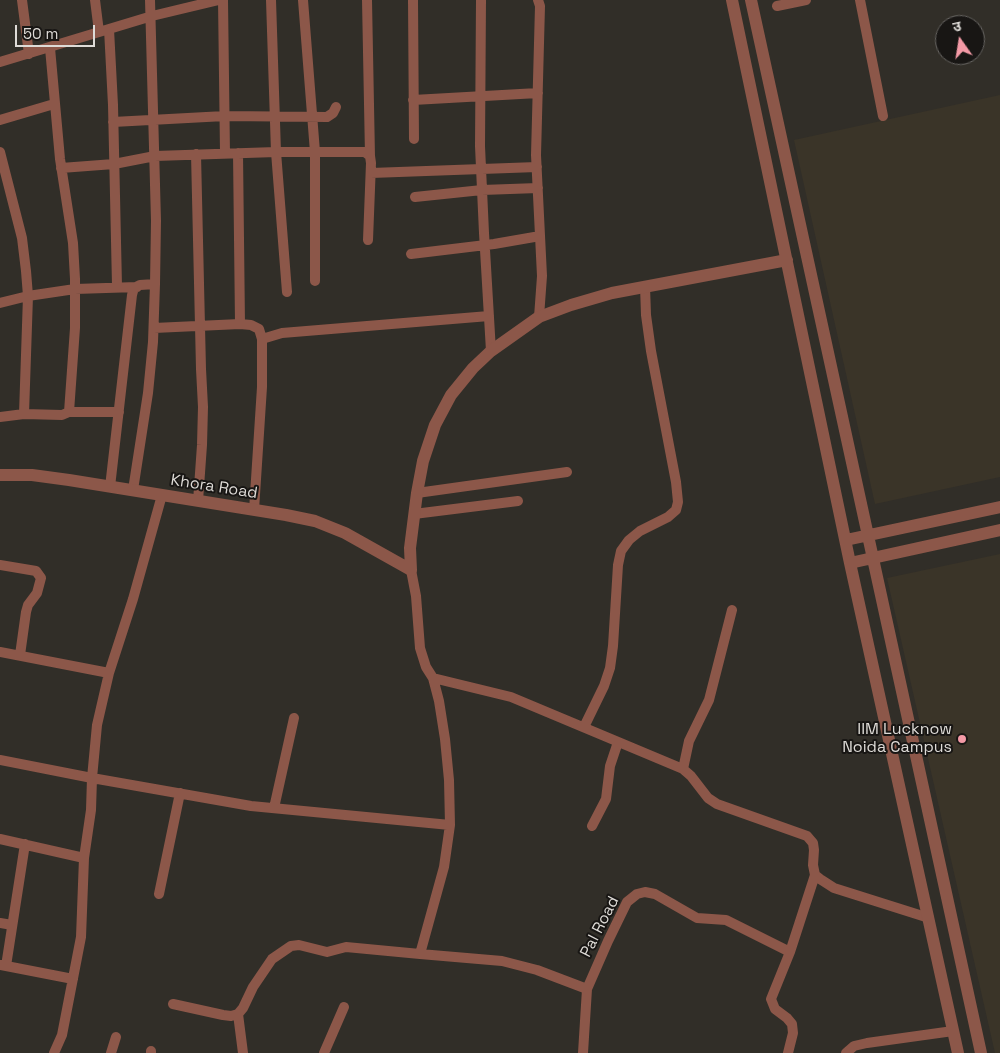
<!DOCTYPE html>
<html>
<head>
<meta charset="utf-8">
<style>
  body { margin:0 }
  #map { position:relative; width:1000px; height:1053px; overflow:hidden; background:#312e28; font-family:"Space Grotesk","Noto Sans Devanagari",sans-serif }
  canvas { display:block }
  .north { position:absolute; left:935px; top:15px; width:50px; height:50px; box-sizing:border-box; background:#181614; border:1px solid #676562; border-radius:50%; rotate:347deg; font-size:14px; font-weight:700; line-height:20px; text-align:center; color:#dedbd7 }
  .north::after { content:''; display:block; margin:auto; width:18px; height:22px; background:#f49aa6; clip-path:polygon(50% 0,100% 100%,50% 72%,0 100%) }
  .scale { position:absolute; left:15px; top:25px; width:80px; height:22px; box-sizing:border-box; border:2px solid #dedbd7; border-top:0; padding-left:6px; font-size:15px; line-height:18px; white-space:nowrap; color:#dedbd7; -webkit-text-stroke:4px #181614; paint-order:stroke }
</style>
</head>
<body>
<div id="map">
<canvas width="1000" height="1053"></canvas>
<div class="north">उ</div>
<div class="scale">50 m</div>
</div>
<script>
const ctx = document.querySelector('canvas').getContext('2d');
ctx.lineJoin = 'round';
function fillPath(path, color) { ctx.fillStyle = color; ctx.fill(path, 'evenodd'); }
const toPath = rows => new Path2D(rows.map(r => 'M' + r).join(''));
function strokePath(path, color, width, dash) { ctx.strokeStyle = color; ctx.lineWidth = width; ctx.lineCap = dash ? 'butt' : 'round'; ctx.setLineDash(dash || []); ctx.stroke(path); }
function label(font, color, halo, rows, align = 'center') {
  ctx.font = font + ' "Space Grotesk",sans-serif'; ctx.lineWidth = 4; ctx.setLineDash([]); ctx.textBaseline = 'middle'; ctx.strokeStyle = halo; ctx.fillStyle = color; for (const [text, x, y, turn = 0] of rows) {
    ctx.save(); ctx.translate(x, y); ctx.rotate((+turn || 0) * Math.PI / 180); ctx.textAlign = isNaN(turn) ? turn : align; if (halo) ctx.strokeText(text, 0, 0); ctx.fillText(text, 0, 0); ctx.restore();
  }
}
fillPath(toPath([
  [1000,95,1000,477,875,504,794,140],
  [1000,554,1000,1053,995,1053,887,578]
]), '#3a3428');
strokePath(toPath([
  [22,0,29,54],
  [95,0,99,32],
  [223,0,225,153],
  [271,0,276,152,287,292],
  [303,0,315,152,315,281],
  [367,0,370,156],
  [413,0,414,139],
  [481,0,480,146,484,233,491,351],
  [538,0,540,6,536,155,542,276,539,317],
  [860,0,883,116],
  [777,6,806,0],
  [109,29,113,105,117,286],
  [50,48,60,159,73,243,75,279,75,328,69,412],
  [0,62,152,16,219,0],
  [413,100,538,93],
  [0,120,54,104],
  [113,122,225,116,327,117,333,113,336,107],
  [0,152,22,238,26,271,28,296,24,414],
  [238,153,240,324],
  [196,154,201,369,203,407,202,445,198,501],
  [61,168,114,164,155,156,276,152,365,152,370,156,371,163,368,240],
  [371,173,537,167],
  [415,197,482,190,538,188],
  [411,254,494,244,540,236],
  [0,303,28,296,75,289,137,287],
  [154,328,240,324,251,325,259,329,262,339,262,387,254,510],
  [262,339,282,333,489,316],
  [0,417,24,414,62,415,69,412,119,412],
  [110,487,132,295,134,288,140,285,155,284],
  [133,490,148,393,153,342,155,284,156,221,150,0],
  [417,493,567,472],
  [162,495,133,599,109,673,97,725,92,778,251,806,450,825],
  [414,514,518,501],
  [0,565,36,571,41,578,37,593,28,605,26,612,20,655],
  [411,570,416,596,420,648,426,667,433,678,511,697,683,769,691,776,708,798,717,804,807,836,813,843,814,850,813,865,815,875,820,879,834,888,929,918],
  [0,652,109,673],
  [433,678,439,701,445,739,449,780,450,825,444,867,420,954,502,961,537,970,587,989],
  [584,727,604,686,610,668,613,646,618,565,621,551,629,540,640,531,668,517,676,510,678,502,676,482,651,351,646,315,645,286],
  [0,760,92,778,91,810,84,858,81,937,62,1035,54,1053],
  [683,769,689,741,709,700,732,610],
  [274,808,294,718],
  [592,826,606,799,610,766,618,742],
  [0,839,84,858],
  [159,894,180,793],
  [0,923,12,925],
  [1,965,73,979],
  [6,966,25,844],
  [173,1004,223,1015,231,1016,238,1014,243,1008,253,987,272,959,291,946,299,945,327,952,346,947,420,954],
  [238,1014,243,1053],
  [111,1053,116,1037],
  [151,1053,151,1051],
  [324,1053,344,1007],
  [583,1053,587,989,608,941,627,902,637,894,645,892,655,894,697,918,726,920,790,952],
  [788,1053,793,1033,792,1024,787,1018,775,1009,771,999,790,952,815,875],
  [846,1053,854,1046,867,1043,953,1031]
]), '#8c5749', 10);
strokePath(toPath([
  [732,0,850,563,958,1053],
  [751,0,981,1053],
  [0,475,32,475,69,480,286,515,315,521,345,533,411,570],
  [846,540,1000,507],
  [850,563,1000,530],
  [411,570,410,548,417,493,423,461,435,425,451,395,473,368,491,351,539,317,571,305,612,293,787,260]
]), '#8c5749', 12);
for (const [x, y, r, color] of [
  [962,739,5,"#f49aa6"]
]) { const dot = new Path2D(); dot.arc(x, y, r, 0, 2 * Math.PI); ctx.fillStyle = color; ctx.fill(dot); strokePath(dot, '#181614', 2); }
label('16px', '#dedbd7', '#181614', [
  ["Khora Road",214,487,9],
  ["Pal Road",600,927,-63]
]);
label('16px', '#dedbd7', '#181614', [
  ["IIM Lucknow",952,730],
  ["Noida Campus",952,748]
], 'right');
</script>
</body>
</html>
